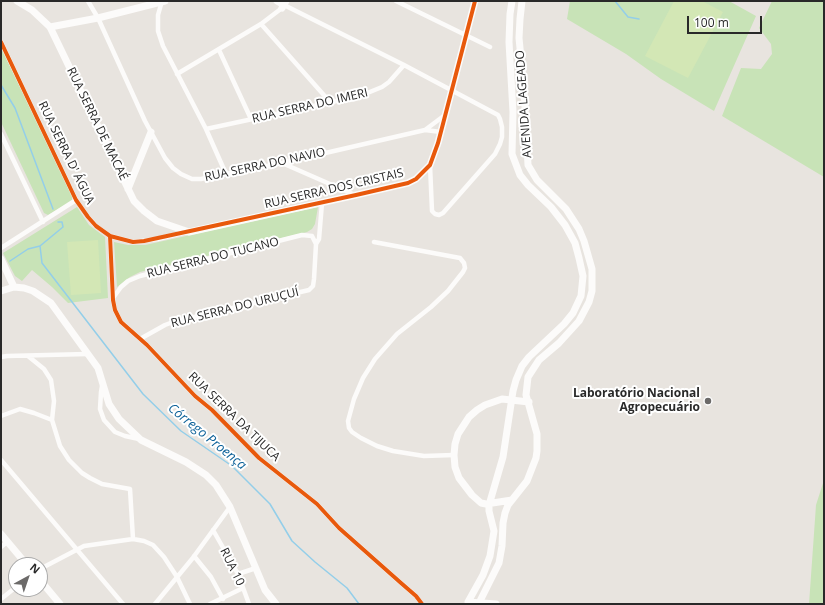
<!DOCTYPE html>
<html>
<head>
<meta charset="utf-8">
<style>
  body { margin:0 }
  #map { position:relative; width:825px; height:605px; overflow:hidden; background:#e8e4df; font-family:"Open Sans",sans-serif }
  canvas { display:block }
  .frame { position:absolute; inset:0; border:2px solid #292929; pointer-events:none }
  .north { position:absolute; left:8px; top:557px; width:40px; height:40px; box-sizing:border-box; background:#fff; border:1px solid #a9a9a9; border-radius:50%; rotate:40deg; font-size:11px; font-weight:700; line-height:16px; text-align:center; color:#292929 }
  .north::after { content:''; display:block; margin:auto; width:14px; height:18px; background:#6c6a69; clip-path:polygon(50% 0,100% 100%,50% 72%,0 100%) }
  .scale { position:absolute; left:687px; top:16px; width:75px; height:18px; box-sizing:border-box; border:2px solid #292929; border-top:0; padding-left:5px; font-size:12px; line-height:14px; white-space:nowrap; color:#292929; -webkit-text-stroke:3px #fff; paint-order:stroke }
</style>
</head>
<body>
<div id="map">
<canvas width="825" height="605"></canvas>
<div class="frame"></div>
<div class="north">N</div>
<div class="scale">100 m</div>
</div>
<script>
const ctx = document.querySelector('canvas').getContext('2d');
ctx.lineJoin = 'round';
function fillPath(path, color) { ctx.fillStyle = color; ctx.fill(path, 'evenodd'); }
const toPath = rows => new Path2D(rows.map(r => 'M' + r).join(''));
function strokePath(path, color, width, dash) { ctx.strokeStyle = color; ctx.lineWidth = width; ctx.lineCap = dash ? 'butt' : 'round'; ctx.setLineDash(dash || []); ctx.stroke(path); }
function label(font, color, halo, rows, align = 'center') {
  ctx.font = font + ' "Open Sans",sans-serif'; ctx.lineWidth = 4; ctx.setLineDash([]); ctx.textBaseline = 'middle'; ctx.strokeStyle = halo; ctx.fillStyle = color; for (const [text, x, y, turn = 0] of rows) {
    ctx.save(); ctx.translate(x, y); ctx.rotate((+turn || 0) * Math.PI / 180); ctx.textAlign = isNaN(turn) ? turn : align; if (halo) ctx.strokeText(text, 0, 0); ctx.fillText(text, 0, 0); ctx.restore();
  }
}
fillPath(toPath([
  [570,1,729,1,756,16,714,111,661,79,626,54,567,19],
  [772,1,824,1,824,177,722,116,741,68,761,69,772,54,771,44,759,28],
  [1,48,72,194,72,201,48,215,44,213,1,122],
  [77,207,89,225,105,237,108,298,68,303,52,287,32,270,22,281,15,276,3,253],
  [318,207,315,224,312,229,307,232,140,272,130,277,117,287,114,242,128,245,145,245],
  [824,480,824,604,809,604,816,505]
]), '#c8e3b7');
fillPath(toPath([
  [674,1,702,1,723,12,688,78,645,56],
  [98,240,101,293,71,295,67,242]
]), '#d3e7b5');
strokePath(toPath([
  [615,1,628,17,639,19],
  [1,85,15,108,53,209],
  [58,222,62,222,63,227,40,246,42,263,143,394,181,431,232,466,270,504,292,541,315,562,347,588,359,604],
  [10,261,28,249,40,246]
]), '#93cee9', 1.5);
strokePath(toPath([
  [88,1,98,18,145,121,165,158,173,168,181,174,192,179,201,179,282,163,425,130,445,115],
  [162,1,158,15,158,31,163,46,206,129,226,174],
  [396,1,490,47],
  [284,5,404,65,498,115,500,119,502,127,502,137,500,144,495,154,443,213,439,215,435,214,432,211,430,165],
  [261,24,330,102],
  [1,42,76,200,88,217,96,226,110,236,133,242,158,239,187,232],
  [219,50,251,119],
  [177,74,261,24,282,8],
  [206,129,360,96,382,87,389,82,404,65],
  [425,130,441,132],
  [1,134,43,222],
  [282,163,355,195],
  [110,236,113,300,115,310,121,322,147,345,195,396,212,410,259,458,317,504,339,528,401,583,416,596,422,604],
  [374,242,460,258,464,263,465,268,463,272,448,291,431,307,397,334,375,359,363,378,354,399,348,421,349,428,352,432,361,438,377,446,393,451,424,456,454,455],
  [1,248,76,200],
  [113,298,121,287,128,281,140,276,302,235,312,236,316,244],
  [140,339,165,325,173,322,309,290,313,286,314,279,316,244,319,239,322,203],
  [28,356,44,369,51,380,54,401,52,420,60,446,69,460,82,473,90,478,102,484,130,489,133,539],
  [1,357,7,356,87,354],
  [102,386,101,392,100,409,104,420,115,432,125,436,139,439],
  [1,416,20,409,34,413,52,420],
  [1,460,123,604],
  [213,530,238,574,249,604],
  [1,547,7,542],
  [194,556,211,577,223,599],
  [40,569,84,546,133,539,144,541,153,545,164,557,177,577,190,604],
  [238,574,256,568],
  [1,599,16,587],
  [155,604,192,559,230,507],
  [210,604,243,588]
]), '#fcfbfa', 4.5);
strokePath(toPath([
  [17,1,32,10,50,27,134,201,144,211,157,221,189,232,356,195,408,183,416,179,430,165,438,143,475,1],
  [277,1,284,5],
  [282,8,286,1],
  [50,27,98,18,165,1],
  [128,189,151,132],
  [1,259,14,287],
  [1,291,14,287,24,288,33,291,51,303,98,368,109,404,119,419,141,440,186,462,206,475,216,485,230,507,265,590,276,604],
  [512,500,486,504,481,503,472,495,459,478,455,467,454,455,455,444,458,434,469,417,477,410,485,405,502,399,529,402],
  [1,534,27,565],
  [40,580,60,604],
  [479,603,499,563,502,546,503,523,505,513,508,505,527,481,536,458,537,451,537,434,526,395,528,377,539,360,559,343,579,321,589,302,592,291,592,269,584,241,579,229,566,209,537,180,528,165,524,88,519,38,520,19,522,1],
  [496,604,468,602,483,575,490,556,494,531,489,511,489,505,503,457,513,391,516,380,522,366,529,357,564,324,573,313,581,296,583,276,579,258,575,243,565,225,551,207,528,185,520,175,512,154,513,112,509,42,510,14,512,1]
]), '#fcfbfa', 7);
strokePath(toPath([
  [1,42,76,200,88,217,96,226,110,236,133,242,144,241,356,195,408,183,416,179,430,165,438,143,475,1],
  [110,236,113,300,115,310,121,322,147,345,195,396,212,410,259,458,317,504,339,528,401,583,416,596,422,604]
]), '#e8590c', 4);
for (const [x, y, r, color] of [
  [708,401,4,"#6c6a69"]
]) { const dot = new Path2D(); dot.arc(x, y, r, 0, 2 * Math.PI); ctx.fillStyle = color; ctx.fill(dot); strokePath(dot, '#fff', 1.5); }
label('12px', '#292929', '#fff', [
  ["AVENIDA LAGEADO",524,104,-94],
  ["RUA SERRA DO IMERI",310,106,-13],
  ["RUA SERRA DE MACAÉ",97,124,64],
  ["RUA SERRA D' ÁGUA",66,153,64],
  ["RUA SERRA DO NAVIO",265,165,-12],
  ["RUA SERRA DOS CRISTAIS",334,189,-13],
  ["RUA SERRA DO TUCANO",213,258,-14],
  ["RUA SERRA DO URUÇUÍ",235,308,-14],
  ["RUA SERRA DA TIJUCA",234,417,44],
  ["RUA 10",232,567,64]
]);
label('bold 12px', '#292929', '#fff', [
  ["Laboratório Nacional",700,394],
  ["Agropecuário",700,408]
], 'right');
label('italic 13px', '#0e6299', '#fff', [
  ["Córrego Proença",207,437,39]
]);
</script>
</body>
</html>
